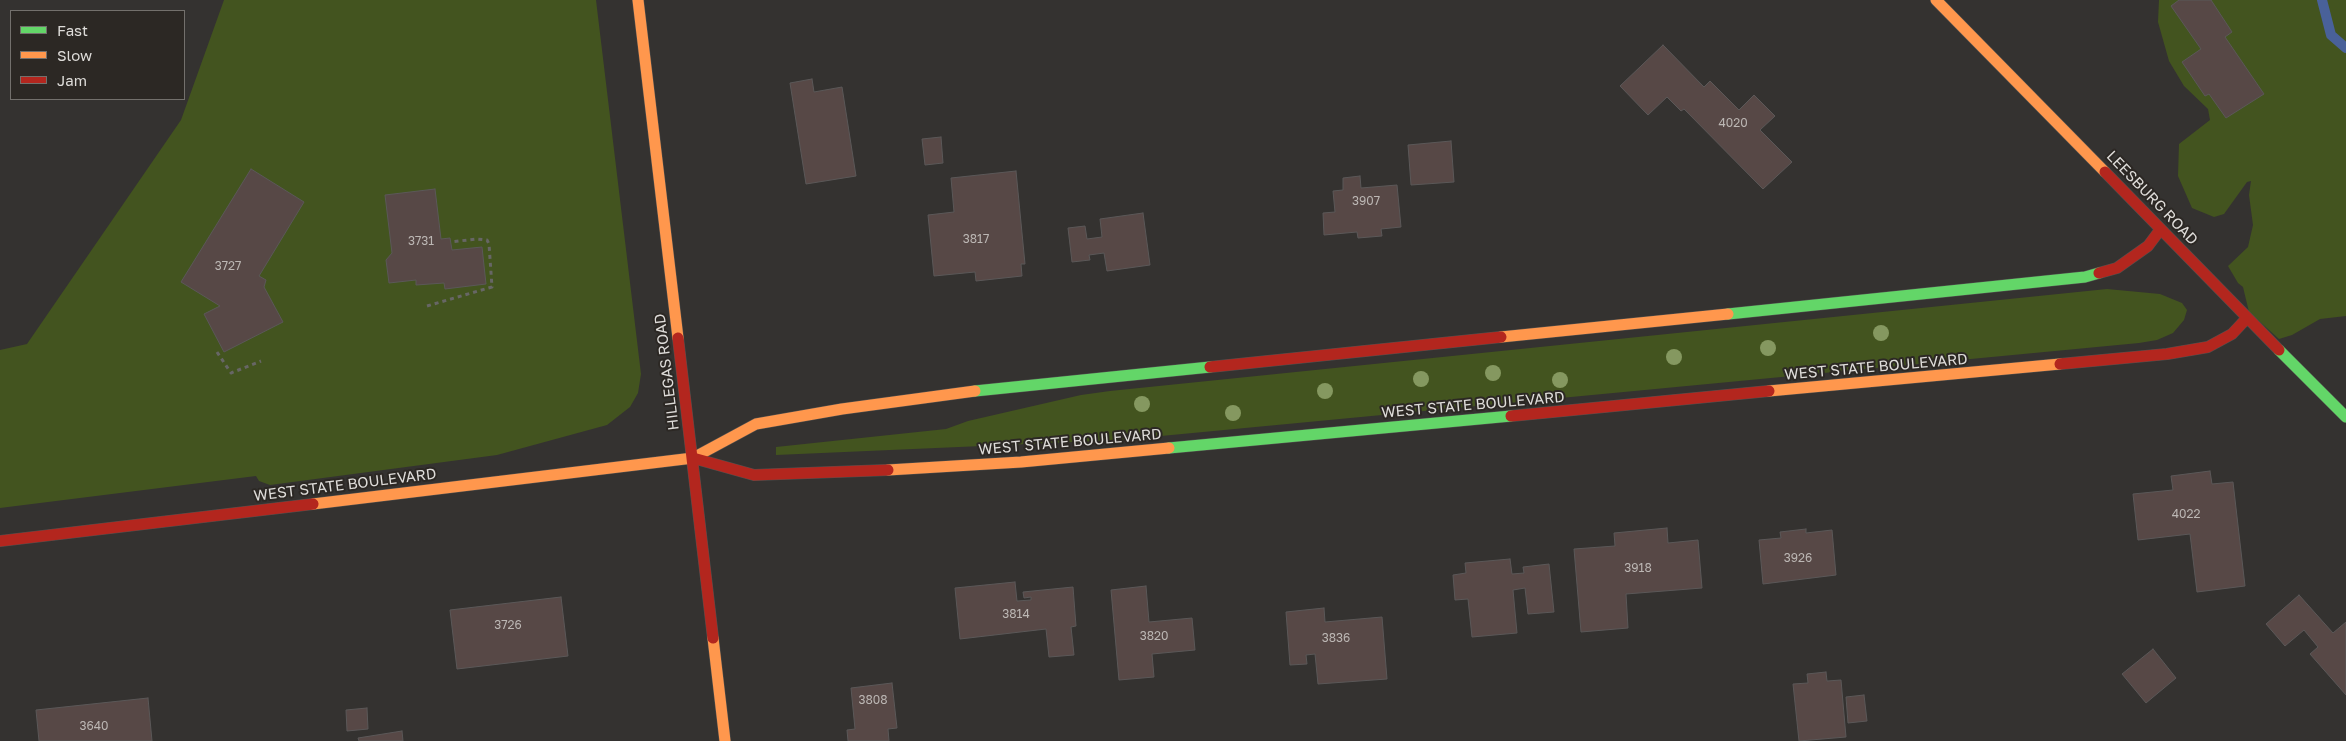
<!DOCTYPE html>
<html>
<head>
<meta charset="utf-8">
<style>
  body { margin:0 }
  #map { position:relative; width:2346px; height:741px; overflow:hidden; background:#343230; font-family:"Golos Text",sans-serif }
  canvas { display:block }
  .legend { position:absolute; left:10px; top:10px; width:175px; height:90px; box-sizing:border-box; background:#2c2824; border:1px solid #73706c; margin:0; padding:6px 9px; list-style:none; font-size:15px; color:#dedcd9 }
  .legend li { display:flex; align-items:center; gap:10px; height:25px }
  .legend b { width:25px; border:1px solid #73706c }
</style>
</head>
<body>
<div id="map">
<canvas width="2346" height="741"></canvas>
<ul class="legend">
<li><b style="height:6px;background:#63d668"></b>Fast</li>
<li><b style="height:6px;background:#ff974d"></b>Slow</li>
<li><b style="height:6px;background:#b3261e"></b>Jam</li>
</ul>
</div>
<script>
const ctx = document.querySelector('canvas').getContext('2d');
ctx.lineJoin = 'round';
function fillPath(path, color) { ctx.fillStyle = color; ctx.fill(path, 'evenodd'); }
const toPath = rows => new Path2D(rows.map(r => 'M' + r).join(''));
function strokePath(path, color, width, dash) { ctx.strokeStyle = color; ctx.lineWidth = width; ctx.lineCap = dash ? 'butt' : 'round'; ctx.setLineDash(dash || []); ctx.stroke(path); }
function label(font, color, halo, rows, align = 'center') {
  ctx.font = font + ' "Golos Text",sans-serif'; ctx.lineWidth = 4; ctx.setLineDash([]); ctx.textBaseline = 'middle'; ctx.strokeStyle = halo; ctx.fillStyle = color; for (const [text, x, y, turn = 0] of rows) {
    ctx.save(); ctx.translate(x, y); ctx.rotate((+turn || 0) * Math.PI / 180); ctx.textAlign = isNaN(turn) ? turn : align; if (halo) ctx.strokeText(text, 0, 0); ctx.fillText(text, 0, 0); ctx.restore();
  }
}
fillPath(toPath([
  [224,0,596,0,641,374,638,393,630,407,607,425,497,455,270,485,259,481,256,476,0,508,0,350,27,344,181,120],
  [2159,0,2346,0,2346,316,2320,319,2292,335,2279,339,2249,312,2243,287,2238,283,2228,266,2248,247,2253,225,2249,195,2251,181,2247,182,2224,214,2214,217,2192,208,2178,176,2179,144,2210,120,2208,109,2184,86,2169,61,2158,22],
  [2107,289,2160,294,2182,303,2187,310,2184,320,2173,333,2157,340,2139,343,1119,440,776,455,776,447,946,429,968,421,1081,395,1110,391]
]), '#43541f');
strokePath(toPath([
  [2322,0,2331,35,2346,48]
]), '#496199', 10);
const building = toPath([
  [2179,0,2211,0,2232,32,2225,37,2264,94,2226,118,2209,94,2205,96,2182,62,2201,49,2171,6,2179,0],
  [1663,45,1704,87,1710,81,1739,110,1754,95,1775,116,1760,130,1792,162,1763,189,1684,109,1681,111,1667,97,1648,115,1620,86,1663,45],
  [812,79,814,92,842,87,856,176,806,184,790,83,812,79],
  [941,137,943,163,925,165,922,139,941,137],
  [1451,141,1454,182,1411,185,1408,145,1451,141],
  [251,169,304,202,259,276,266,280,264,287,283,322,224,352,204,314,220,306,181,282,251,169],
  [1016,171,1025,264,1021,264,1022,276,976,281,975,272,934,276,928,215,954,212,951,178,1016,171],
  [1360,176,1361,188,1397,185,1401,227,1381,229,1382,236,1358,238,1357,232,1324,235,1323,213,1335,212,1333,191,1343,190,1343,178,1360,176],
  [435,189,441,239,450,238,452,250,482,247,486,284,445,289,444,283,416,285,416,280,389,283,386,260,392,253,385,195,435,189],
  [1143,213,1150,265,1107,271,1104,253,1089,255,1090,260,1072,262,1068,228,1085,226,1087,239,1102,237,1100,219,1143,213],
  [2210,471,2212,484,2233,482,2245,586,2197,592,2190,534,2138,540,2133,494,2173,490,2171,476,2210,471],
  [1667,528,1668,543,1698,540,1702,588,1626,594,1628,628,1581,632,1574,549,1615,546,1614,533,1667,528],
  [1806,529,1806,533,1832,530,1836,575,1763,584,1759,540,1781,538,1780,532,1806,529],
  [1510,559,1512,574,1524,573,1523,567,1549,564,1554,612,1528,614,1525,588,1513,590,1517,633,1472,637,1468,599,1455,600,1453,575,1466,573,1465,563,1510,559],
  [1015,582,1017,601,1031,600,1031,597,1024,598,1023,592,1073,587,1076,626,1071,627,1074,655,1049,657,1046,629,960,639,955,588,1015,582],
  [1146,586,1149,622,1192,618,1195,650,1152,654,1154,677,1119,680,1111,590,1146,586],
  [2299,595,2333,633,2346,622,2346,695,2310,654,2318,647,2304,630,2285,646,2266,624,2299,595],
  [561,597,568,656,457,669,450,610,561,597],
  [1324,608,1325,622,1382,617,1387,679,1318,684,1315,654,1306,655,1307,664,1290,665,1286,612,1324,608],
  [2153,649,2176,678,2146,703,2122,674,2153,649],
  [1826,672,1827,681,1841,680,1846,737,1799,741,1793,684,1808,683,1807,674,1826,672],
  [892,683,897,728,888,729,889,741,848,741,847,730,855,729,851,688,892,683],
  [1864,695,1867,721,1848,723,1846,697,1864,695],
  [148,698,152,741,39,741,36,710,148,698],
  [367,708,368,729,347,731,346,710,367,708],
  [402,731,403,741,359,741,358,738,402,731]
]);
fillPath(building, '#574846');
strokePath(building, '#5b5858', 1);
const fast = toPath([
  [1728,314,2085,277,2099,273],
  [2279,350,2346,417],
  [975,391,1210,367],
  [1169,448,1511,416]
]);
const slow = toPath([
  [638,0,678,338],
  [1936,0,2105,172],
  [1501,337,1728,314],
  [1769,391,2060,364],
  [693,458,756,424,842,409,975,391],
  [888,470,1021,462,1169,448],
  [313,504,693,458],
  [713,638,725,741]
]);
const jam = toPath([
  [2105,172,2279,350],
  [2099,273,2117,268,2148,246,2160,230],
  [678,338,713,638],
  [2060,364,2167,354,2208,347,2232,334,2247,318],
  [1210,367,1501,337],
  [1511,416,1769,391],
  [693,458,754,475,888,470],
  [0,541,313,504]
]);
strokePath(fast, '#52514f', 12);
strokePath(slow, '#52514f', 12);
strokePath(jam, '#52514f', 12);
strokePath(toPath([
  [427,306,492,287,489,244,487,240,476,239,451,242],
  [217,352,231,373,261,361]
]), '#676665', 3, [4, 4]);
strokePath(fast, '#63d668', 11);
strokePath(slow, '#ff974d', 11);
strokePath(jam, '#b3261e', 11);
ctx.fillStyle = '#859860';
for (const [x, y] of [
  [1881,333],
  [1768,348],
  [1674,357],
  [1493,373],
  [1421,379],
  [1560,380],
  [1325,391],
  [1142,404],
  [1233,413]
]) { ctx.beginPath(); ctx.arc(x, y, 8, 0, 2 * Math.PI); ctx.fill(); }
label('12px', '#bcb7b4', null, [
  ["4020",1733,123],
  ["3907",1366,201],
  ["3817",976,239],
  ["3731",421,241],
  ["3727",228,266],
  ["4022",2186,514],
  ["3926",1798,558],
  ["3918",1638,568],
  ["3814",1016,614],
  ["3726",508,625],
  ["3820",1154,636],
  ["3836",1336,638],
  ["3808",873,700],
  ["3640",94,726]
]);
label('15px', '#dedcd9', '#2c2824', [
  ["LEESBURG ROAD",2152,198,46],
  ["WEST STATE BOULEVARD",1876,367,-5],
  ["HILLEGAS ROAD",667,372,-97],
  ["WEST STATE BOULEVARD",1473,405,-5],
  ["WEST STATE BOULEVARD",1070,442,-5],
  ["WEST STATE BOULEVARD",345,485,-7]
]);
</script>
</body>
</html>
